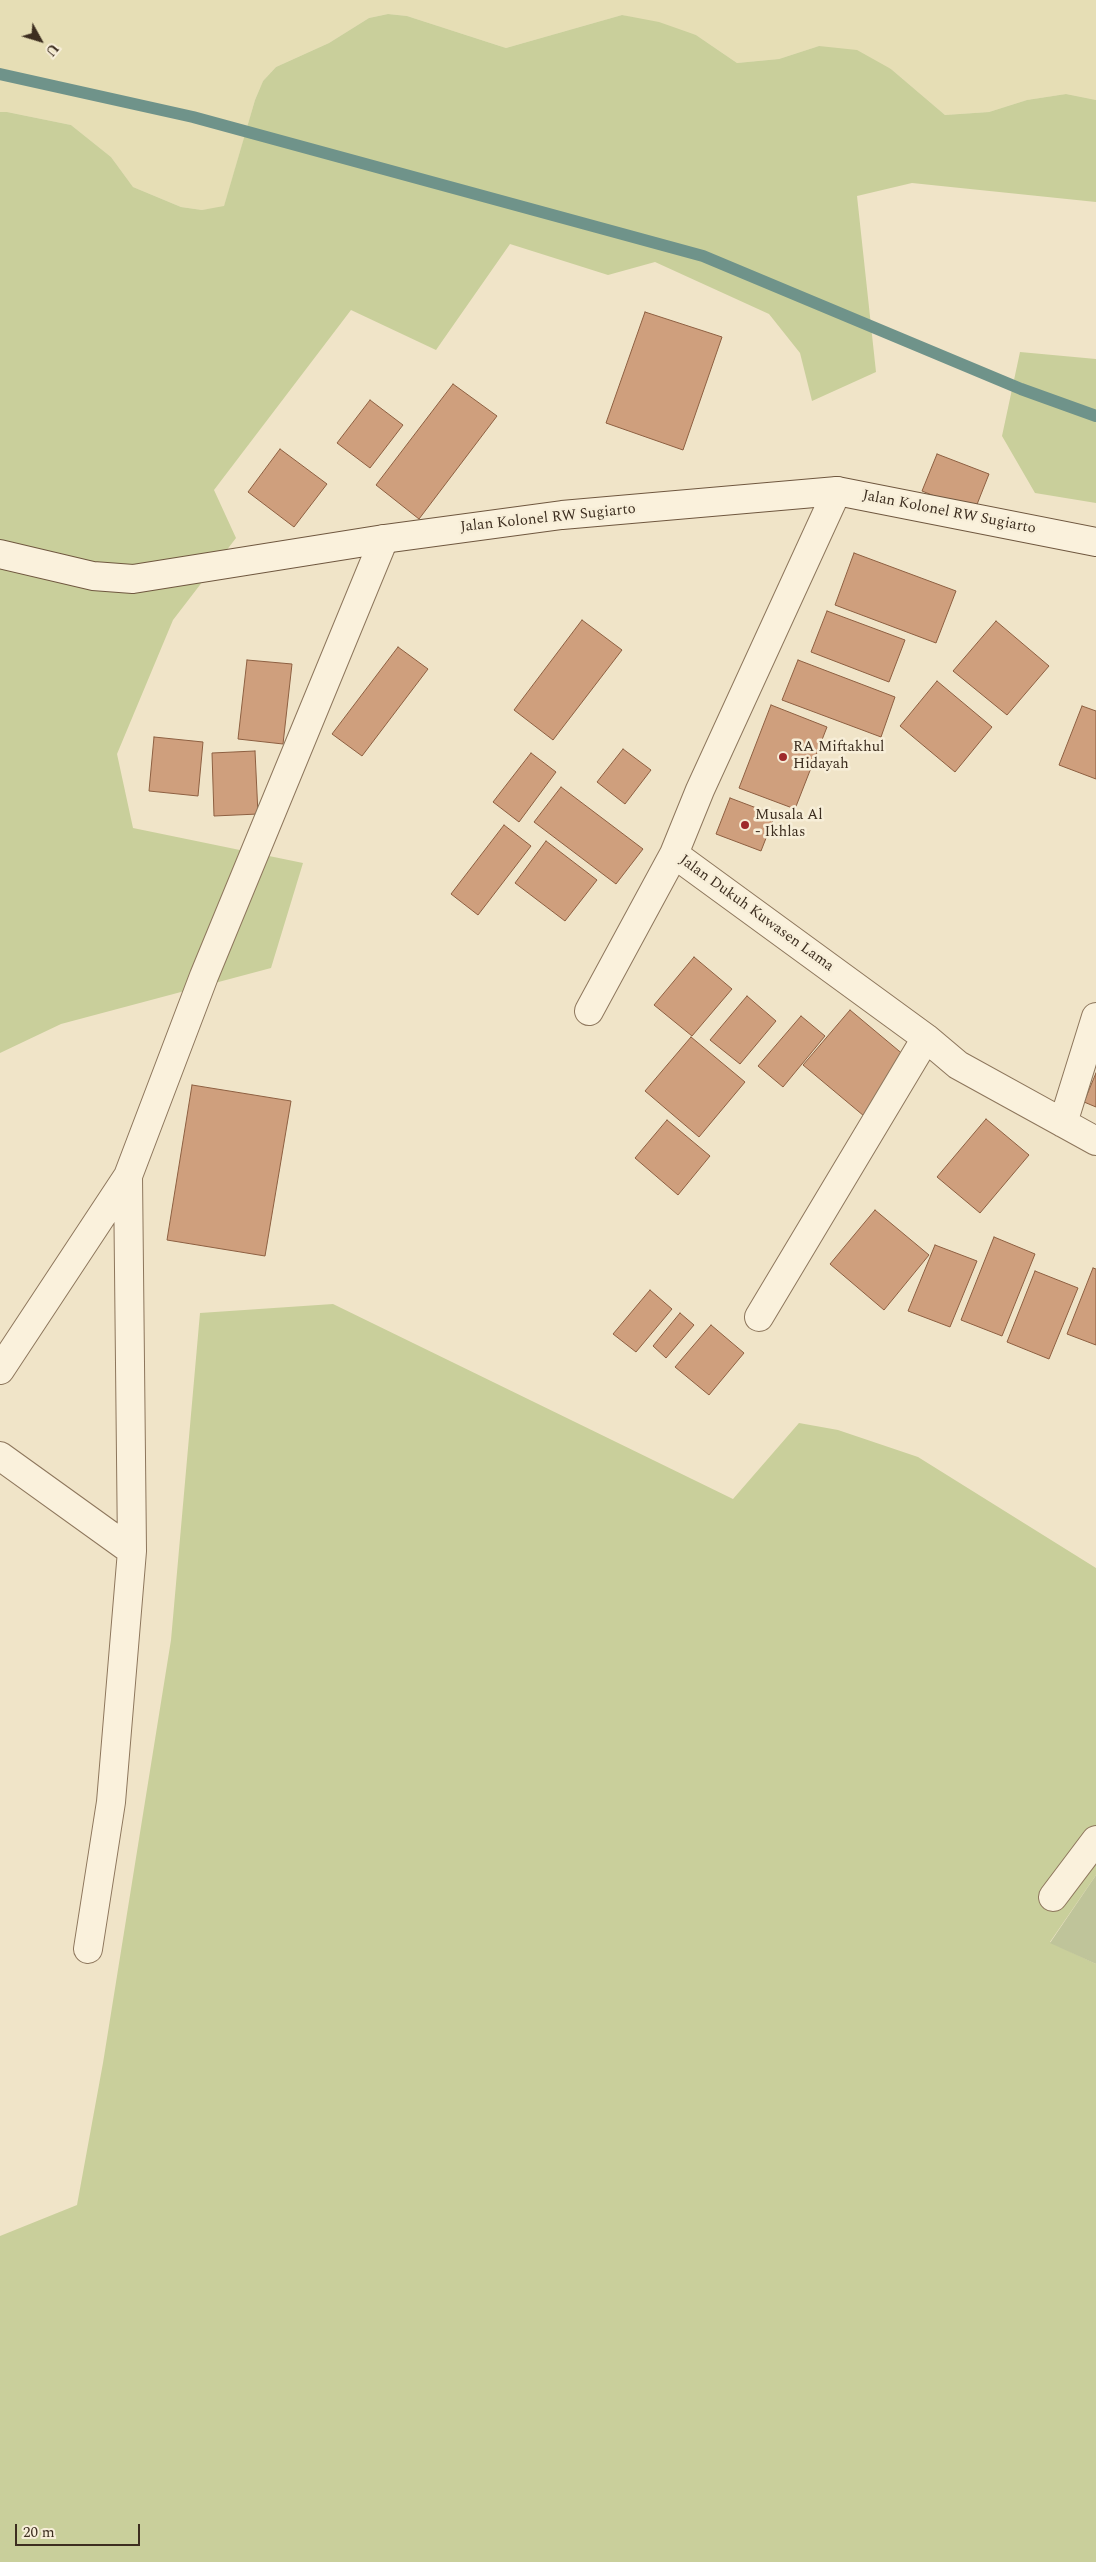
<!DOCTYPE html>
<html>
<head>
<meta charset="utf-8">
<style>
  body { margin:0 }
  #map { position:relative; width:1096px; height:2562px; overflow:hidden; background:#f0e4c8; font-family:Spectral,serif }
  canvas { display:block }
  .north { position:absolute; left:15px; top:15px; width:50px; height:50px; -webkit-text-stroke:4px #f7eed8; paint-order:stroke; rotate:129deg; font-size:14px; font-weight:700; line-height:20px; text-align:center; color:#3d2e20 }
  .north::after { content:''; display:block; margin:auto; width:18px; height:22px; background:#3d2e20; clip-path:polygon(50% 0,100% 100%,50% 72%,0 100%) }
  .scale { position:absolute; left:15px; top:2524px; width:125px; height:22px; box-sizing:border-box; border:2px solid #3d2e20; border-top:0; padding-left:6px; font-size:15px; line-height:18px; white-space:nowrap; color:#3d2e20; -webkit-text-stroke:4px #f7eed8; paint-order:stroke }
</style>
</head>
<body>
<div id="map">
<canvas width="1096" height="2562"></canvas>
<div class="north">U</div>
<div class="scale">20 m</div>
</div>
<script>
const ctx = document.querySelector('canvas').getContext('2d');
ctx.lineJoin = 'round';
function fillPath(path, color) { ctx.fillStyle = color; ctx.fill(path, 'evenodd'); }
const toPath = rows => new Path2D(rows.map(r => 'M' + r).join(''));
function strokePath(path, color, width, dash) { ctx.strokeStyle = color; ctx.lineWidth = width; ctx.lineCap = dash ? 'butt' : 'round'; ctx.setLineDash(dash || []); ctx.stroke(path); }
function label(font, color, halo, rows, align = 'center') {
  ctx.font = font + ' Spectral,serif'; ctx.lineWidth = 5; ctx.setLineDash([]); ctx.textBaseline = 'middle'; ctx.strokeStyle = halo; ctx.fillStyle = color; for (const [text, x, y, turn = 0] of rows) {
    ctx.save(); ctx.translate(x, y); ctx.rotate((+turn || 0) * Math.PI / 180); ctx.textAlign = isNaN(turn) ? turn : align; if (halo) ctx.strokeText(text, 0, 0); ctx.fillText(text, 0, 0); ctx.restore();
  }
}
fillPath(toPath([
  [0,0,1096,0,1096,100,1066,94,1027,100,989,112,945,115,891,69,819,46,779,59,737,63,696,35,622,15,506,48,407,16,388,14,369,18,329,43,276,67,263,81,255,100,224,207,202,210,181,207,133,187,111,157,71,125,7,112,0,112]
]), '#e6deb5');
fillPath(toPath([
  [388,14,407,16,506,48,622,15,659,22,696,35,737,63,779,59,819,46,857,50,891,69,945,115,989,112,1027,100,1066,94,1096,100,1096,202,912,183,857,196,876,372,812,401,800,353,769,314,655,262,608,275,510,244,436,350,351,310,214,490,236,538,173,620,117,754,133,828,303,863,271,968,61,1024,0,1053,0,112,7,112,71,125,111,157,133,187,181,207,202,210,224,206,255,100,263,81,276,67,329,43,369,18],
  [1020,352,1096,359,1096,503,1035,493,1002,436],
  [333,1304,733,1499,799,1423,838,1430,918,1457,1096,1568,1096,1875,1050,1942,1096,1964,1096,2562,0,2562,0,2236,77,2205,103,2063,171,1640,200,1313]
]), '#c9cf9b');
fillPath(toPath([
  [1096,1875,1096,1964,1050,1943]
]), '#bfc49a');
strokePath(toPath([
  [0,74,193,117,703,256,1021,389,1096,416]
]), '#6f938a', 12);
const building = toPath([
  [645,312,722,337,683,450,606,423,645,312],
  [453,384,497,416,419,519,376,485,453,384],
  [370,400,403,425,370,468,337,443,370,400],
  [280,449,327,484,294,527,248,492,280,449],
  [937,454,989,474,974,512,922,491,937,454],
  [854,553,956,591,936,643,835,605,854,553],
  [827,611,905,640,889,682,811,652,827,611],
  [582,620,622,650,553,740,514,710,582,620],
  [996,621,1049,666,1007,715,953,671,996,621],
  [398,647,428,669,362,756,332,734,398,647],
  [247,660,292,664,283,744,238,739,247,660],
  [798,660,895,697,881,737,782,700,798,660],
  [937,681,992,727,955,772,900,726,937,681],
  [771,705,827,727,795,809,739,788,771,705],
  [1082,706,1096,711,1096,779,1059,765,1082,706],
  [154,737,203,742,198,796,149,791,154,737],
  [623,749,651,770,625,804,597,782,623,749],
  [255,751,258,814,214,816,212,753,255,751],
  [531,753,556,772,519,822,493,802,531,753],
  [561,787,643,849,616,884,534,822,561,787],
  [730,798,775,815,761,851,716,834,730,798],
  [504,825,531,846,478,915,451,894,504,825],
  [546,841,597,880,565,921,515,883,546,841],
  [694,957,732,989,692,1036,654,1005,694,957],
  [747,996,776,1021,740,1064,710,1040,747,996],
  [850,1010,911,1061,864,1116,803,1065,850,1010],
  [801,1016,825,1036,783,1087,758,1066,801,1016],
  [691,1037,745,1082,699,1137,645,1091,691,1037],
  [1096,1073,1096,1107,1084,1102,1096,1073],
  [192,1085,291,1101,265,1256,167,1240,192,1085],
  [986,1119,1029,1155,980,1213,937,1177,986,1119],
  [667,1120,710,1156,678,1195,635,1158,667,1120],
  [875,1210,929,1255,884,1310,830,1264,875,1210],
  [994,1237,1035,1254,1002,1336,961,1320,994,1237],
  [935,1245,977,1261,950,1327,908,1311,935,1245],
  [1093,1268,1096,1269,1096,1345,1067,1334,1093,1268],
  [1035,1271,1078,1288,1049,1359,1007,1342,1035,1271],
  [650,1290,672,1309,636,1352,613,1334,650,1290],
  [680,1313,694,1325,666,1358,653,1346,680,1313],
  [711,1325,744,1353,709,1395,675,1367,711,1325]
]);
fillPath(building, '#cf9f7d');
strokePath(building, '#8d5f41', 1);
const street = toPath([
  [674,854,926,1038,958,1065,1096,1141],
  [589,1011,674,854,700,790,837,491],
  [1063,1123,1096,1017],
  [759,1317,926,1038],
  [0,1370,128,1176,204,976,384,539],
  [0,1456,132,1551],
  [1053,1897,1096,1840],
  [88,1949,111,1802,132,1551,128,1176]
]);
const secondary = toPath([
  [0,554,93,576,133,579,384,539,562,515,837,491,1096,542]
]);
strokePath(street, '#8d765c', 30);
strokePath(secondary, '#6f573f', 30);
strokePath(street, '#faf1dc', 28);
strokePath(secondary, '#faf1dc', 28);
for (const [x, y, r, color] of [
  [783,757,5,"#9e2a2b"],
  [745,825,5,"#9e2a2b"]
]) { const dot = new Path2D(); dot.arc(x, y, r, 0, 2 * Math.PI); ctx.fillStyle = color; ctx.fill(dot); strokePath(dot, '#f7eed8', 2); }
label('15px', '#3d2e20', '#f7eed8', [
  ["Jalan Kolonel RW Sugiarto",949,513,11],
  ["Jalan Kolonel RW Sugiarto",548,519,-6],
  ["Jalan Dukuh Kuwasen Lama",756,914,36]
]);
label('15px', '#3d2e20', '#f7eed8', [
  ["RA Miftakhul",793,748],
  ["Hidayah",793,765],
  ["Musala Al",755,816],
  ["- Ikhlas",755,833]
], 'left');
</script>
</body>
</html>
